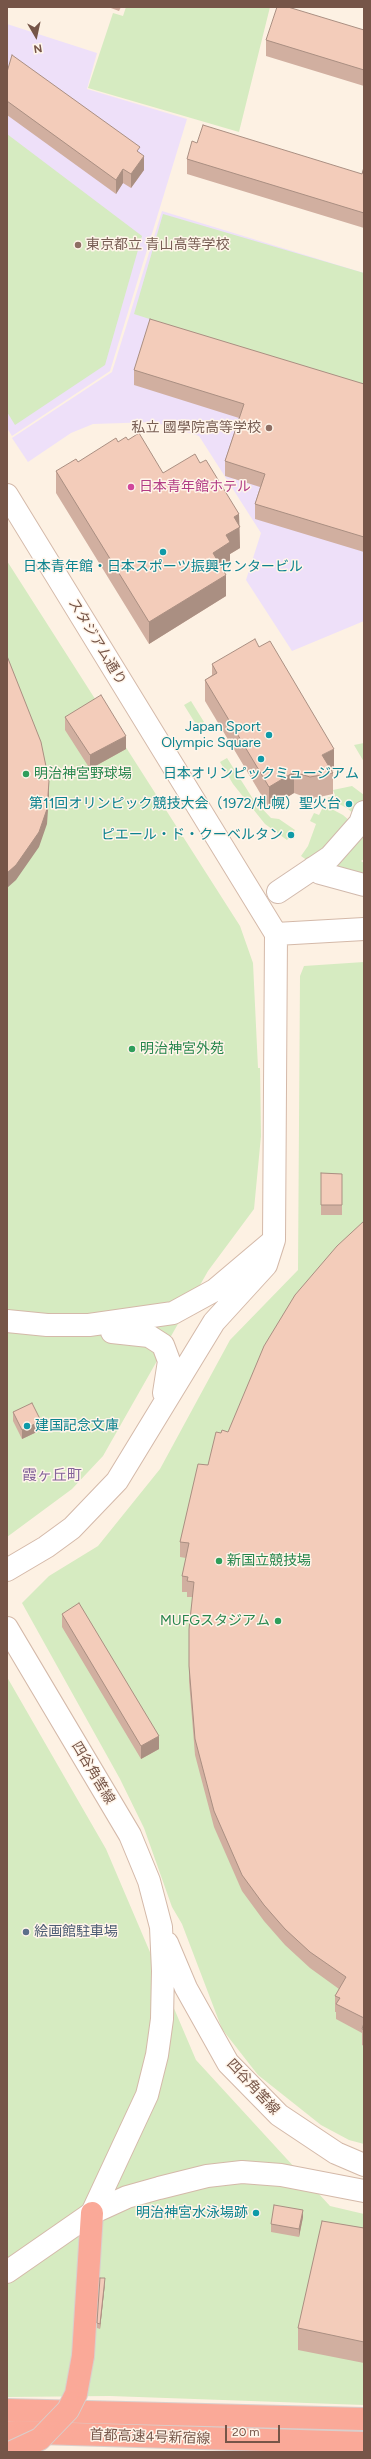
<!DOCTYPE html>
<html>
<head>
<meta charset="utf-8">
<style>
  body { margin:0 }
  #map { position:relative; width:371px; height:2459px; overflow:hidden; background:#fdf1e3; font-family:Figtree,sans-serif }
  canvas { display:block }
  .frame { position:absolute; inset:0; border:8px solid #765548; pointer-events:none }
  .north { position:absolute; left:16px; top:16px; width:40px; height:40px; -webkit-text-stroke:3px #fff5ea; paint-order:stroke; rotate:171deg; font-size:11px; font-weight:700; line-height:16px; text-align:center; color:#765548 }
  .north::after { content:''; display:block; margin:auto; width:14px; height:18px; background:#765548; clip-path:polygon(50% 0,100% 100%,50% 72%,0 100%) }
  .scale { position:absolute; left:225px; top:2425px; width:55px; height:18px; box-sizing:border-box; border:2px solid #765548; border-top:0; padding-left:5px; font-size:12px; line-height:14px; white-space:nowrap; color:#765548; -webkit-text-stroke:3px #fff5ea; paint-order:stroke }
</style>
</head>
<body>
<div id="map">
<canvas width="371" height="2459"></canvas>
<div class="frame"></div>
<div class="north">N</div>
<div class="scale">20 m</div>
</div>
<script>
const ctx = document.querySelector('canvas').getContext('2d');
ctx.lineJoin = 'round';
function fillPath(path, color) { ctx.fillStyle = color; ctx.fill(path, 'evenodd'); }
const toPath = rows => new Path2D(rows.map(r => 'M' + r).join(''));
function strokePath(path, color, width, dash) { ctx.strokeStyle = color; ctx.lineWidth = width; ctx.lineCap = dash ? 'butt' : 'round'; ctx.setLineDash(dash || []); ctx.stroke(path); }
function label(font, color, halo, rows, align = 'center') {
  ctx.font = font + ' Figtree,"Noto Sans JP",sans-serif'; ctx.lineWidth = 3; ctx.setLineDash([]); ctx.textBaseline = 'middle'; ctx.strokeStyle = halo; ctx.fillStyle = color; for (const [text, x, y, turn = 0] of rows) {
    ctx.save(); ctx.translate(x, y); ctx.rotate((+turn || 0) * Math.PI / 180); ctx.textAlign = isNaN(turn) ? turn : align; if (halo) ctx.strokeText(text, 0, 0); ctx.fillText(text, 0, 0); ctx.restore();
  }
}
fillPath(toPath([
  [7,24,97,53,87,89,187,119,110,371,12,436,7,428],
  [162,211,364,273,364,621,292,651,246,580,261,533,199,436,154,422,93,424,71,433,28,462,12,438,112,372]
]), '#eee0f9');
fillPath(toPath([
  [126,7,270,7,239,132,88,88,113,13,123,16],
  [7,134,142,236,105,365,15,425,7,412],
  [163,214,364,273,364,388,134,314],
  [7,561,240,926,253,963,258,1068,260,1068,261,1136,254,1209,208,1271,103,1456,72,1489,7,1537],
  [191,701,204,722,197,726,184,705],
  [364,743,364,762,354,745],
  [227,758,253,799,271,818,279,819,295,830,287,840,265,824,233,784,220,762],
  [352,786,364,795,364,802,356,816,347,808,327,798,335,795,333,790],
  [324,805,343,815,351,822,343,832,308,861,301,856,308,846,316,824,310,821,314,813,319,815],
  [364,827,364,859,361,861,364,863,364,878,331,869],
  [364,962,364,2144,349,2140,321,2125,258,2075,222,2029,182,1924,172,1907,144,1828,120,1779,22,1603,49,1576,98,1546,160,1469,230,1340,298,1270,300,976,304,966],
  [7,1677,106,1849,196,2060,330,2206,364,2214,364,2405,110,2396,7,2397]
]), '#d6ebc1');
const street = toPath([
  [313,868,320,873,364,885],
  [278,892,330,857,360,823,364,812]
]);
const secondary = toPath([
  [7,495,276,934,274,1240,266,1265,214,1322,117,1481,72,1528,46,1547,7,1570],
  [276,934,364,929],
  [7,1321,47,1325,89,1325,173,1313,215,1290,273,1241],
  [112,1332,149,1336,163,1345,169,1361,164,1393],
  [7,1628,130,1835,149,1881,161,1927,163,1971,162,2019,157,2055,147,2095,92,2213,7,2272],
  [167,1943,186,1988,228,2063,279,2115,336,2153,364,2165],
  [92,2213,127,2197,159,2188,207,2176,242,2172,281,2175,364,2191]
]);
const highway = toPath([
  [83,2356,92,2213],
  [7,2410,364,2419],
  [7,2432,364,2443]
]);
strokePath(street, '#d1b9ac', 24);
strokePath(secondary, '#d4b9a9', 24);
strokePath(highway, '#d9cfcc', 24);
strokePath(street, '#fff', 22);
strokePath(secondary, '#fff', 22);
strokePath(highway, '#faa998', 22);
const highwayBridge = toPath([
  [12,2452,40,2439,68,2410,76,2394,83,2356]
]);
strokePath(highwayBridge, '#d9cfcc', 24, []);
strokePath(highwayBridge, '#faa998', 22);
fillPath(toPath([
  [108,7,121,7,119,11],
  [364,30,364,86,266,56,266,40],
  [7,72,140,153,144,170,131,188,123,183,116,194,7,115],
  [197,143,362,174,364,167,364,228,187,174,187,159],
  [134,370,364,384,364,552,255,519,255,504,260,487,225,476,225,461,239,418,134,385],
  [128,440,163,473,200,463,239,514,240,548,230,554,230,563,222,568,226,596,149,644,56,493,56,471,78,462,118,442],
  [212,664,334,770,331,771,333,773,333,794,310,799,294,793,269,808,205,701,205,680,212,675],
  [65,717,126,749,90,769,65,730],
  [321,1173,342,1174,342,1215,321,1215],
  [364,1221,364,2046,362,2045,362,2033,336,2019,336,2012,335,2012,335,1996,339,1989,310,1968,285,1945,264,1921,242,1891,214,1827,195,1755,189,1681,189,1629,193,1597,187,1597,187,1592,182,1592,182,1576,186,1558,180,1557,180,1542,208,1465,221,1433,228,1432],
  [13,1412,41,1430,22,1439,13,1421],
  [62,1614,159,1749,141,1759,62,1627],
  [303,2217,299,2237,271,2232,271,2224],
  [364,2228,364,2363,298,2350,298,2328],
  [105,2283,100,2329,97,2328,97,2323]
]), '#d1afa0');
fillPath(toPath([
  [144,156,144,170,131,188,131,174],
  [123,169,123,183,116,194,116,180],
  [239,514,240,548,230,554,230,563,213,574,213,553,226,535,234,517],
  [226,575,226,596,149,644,149,622],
  [126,736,126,749,90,769,90,755],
  [334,749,334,770,326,774,322,755],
  [294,772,294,793,269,808,269,787],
  [49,781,49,796,47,824,39,847,16,880,7,888,7,873],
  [41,1421,41,1430,22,1439,22,1430],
  [159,1736,159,1749,141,1759,141,1746],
  [303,2210,303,2217,299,2237,299,2229],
  [105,2278,105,2283,100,2329,100,2324]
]), '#aa8f82');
const building = toPath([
  [277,7,288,7,364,30,364,70,266,40,277,7],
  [12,55,140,147,137,151,144,156,131,174,123,169,116,180,7,101,7,72,12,55],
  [203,125,362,174,364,167,364,213,187,159,192,141,197,143,203,125],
  [150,319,364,384,364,537,255,504,265,474,225,461,244,404,134,370,150,319],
  [139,433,163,473,195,454,200,463,206,460,239,514,234,517,240,527,226,535,230,542,213,553,226,575,149,622,56,471,76,459,78,462,116,438,118,442,126,437,128,440,139,433],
  [255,639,259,647,270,641,334,749,322,755,333,773,310,777,294,772,269,787,205,680,217,673,212,664,255,639],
  [7,656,41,742,49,781,47,809,39,832,16,865,7,873,7,656],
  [101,695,126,736,90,755,65,717,101,695],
  [321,1173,342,1174,342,1205,321,1205,321,1173],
  [364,1221,364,2018,336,2004,340,1998,335,1996,346,1977,310,1952,285,1929,264,1905,242,1875,214,1811,195,1739,189,1666,189,1629,194,1582,187,1581,188,1577,182,1576,189,1543,180,1542,198,1464,208,1465,216,1432,221,1433,222,1430,228,1432,264,1346,295,1295,337,1246,364,1221],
  [32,1403,41,1421,22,1430,13,1412,32,1403],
  [79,1603,159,1736,141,1746,62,1614,79,1603],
  [364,2023,364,2030,362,2029,364,2023],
  [274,2205,303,2210,299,2229,271,2224,274,2205],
  [322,2221,364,2228,364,2342,298,2328,322,2221],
  [100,2278,105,2278,100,2324,97,2323,100,2278]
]);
fillPath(building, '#f3ccba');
strokePath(building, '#aa8f82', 1);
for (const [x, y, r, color] of [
  [78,245,4,"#8d6e63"],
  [269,428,4,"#8d6e63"],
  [131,487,4,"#d1479c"],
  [163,552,4,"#0f9aa8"],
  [269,735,4,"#0f9aa8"],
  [261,759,4,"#0f9aa8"],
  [26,774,4,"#2e9e5b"],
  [349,804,4,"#0f9aa8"],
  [291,835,4,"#0f9aa8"],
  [132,1049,4,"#2e9e5b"],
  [27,1426,4,"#0f9aa8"],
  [219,1561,4,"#2e9e5b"],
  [278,1621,4,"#2e9e5b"],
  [26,1932,4,"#5c6f8a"],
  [256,2213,4,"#0f9aa8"]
]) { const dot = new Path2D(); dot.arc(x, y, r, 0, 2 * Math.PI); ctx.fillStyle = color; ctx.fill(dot); strokePath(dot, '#fff5ea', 1.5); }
label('14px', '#785e54', '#fff5ea', [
  ["東京都立 青山高等学校",86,245],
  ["私立 國學院高等学校",261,428,"right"]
], 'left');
label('14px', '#b23c85', '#fff5ea', [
  ["日本青年館ホテル",139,487]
], 'left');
label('14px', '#0d838f', '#fff5ea', [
  ["日本青年館・日本スポーツ振興センタービル",163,567,"center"],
  ["Japan Sport",261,727],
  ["Olympic Square",261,743],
  ["日本オリンピックミュージアム",261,774,"center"],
  ["第11回オリンピック競技大会（1972/札幌）聖火台",341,804],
  ["ピエール・ド・クーベルタン",283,835],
  ["建国記念文庫",35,1426,"left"],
  ["明治神宮水泳場跡",248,2213]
], 'right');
label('14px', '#765548', '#fff5ea', [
  ["スタジアム通り",97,642,59],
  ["四谷角筈線",93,1773,59],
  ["四谷角筈線",253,2087,47],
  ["首都高速4号新宿線",150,2437,2]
]);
label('14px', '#27864d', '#fff5ea', [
  ["明治神宮野球場",34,774],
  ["明治神宮外苑",140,1049],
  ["新国立競技場",227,1561],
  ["MUFGスタジアム",270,1621,"right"]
], 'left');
label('14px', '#4e5e75', '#fff5ea', [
  ["絵画館駐車場",34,1932]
], 'left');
label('15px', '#83639a', '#fff5ea', [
  ["霞ヶ丘町",52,1476]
]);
</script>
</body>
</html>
